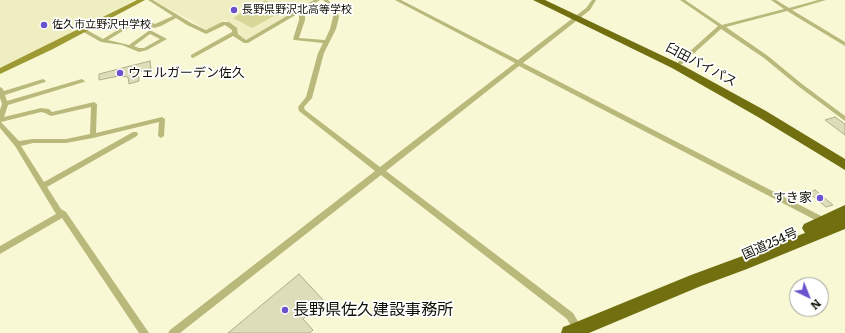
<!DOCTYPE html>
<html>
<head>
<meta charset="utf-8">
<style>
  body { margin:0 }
  #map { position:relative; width:845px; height:333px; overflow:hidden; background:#f8f9d4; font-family:Literata,serif }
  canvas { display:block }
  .north { position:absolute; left:789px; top:277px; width:40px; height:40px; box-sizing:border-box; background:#fff; border:1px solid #9f9f9b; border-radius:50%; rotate:137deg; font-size:11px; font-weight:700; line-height:16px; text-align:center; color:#101005 }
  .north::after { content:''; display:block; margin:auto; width:14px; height:18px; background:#6a53cc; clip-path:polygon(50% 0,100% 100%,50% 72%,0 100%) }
</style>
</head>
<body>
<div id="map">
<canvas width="845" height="333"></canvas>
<div class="north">N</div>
</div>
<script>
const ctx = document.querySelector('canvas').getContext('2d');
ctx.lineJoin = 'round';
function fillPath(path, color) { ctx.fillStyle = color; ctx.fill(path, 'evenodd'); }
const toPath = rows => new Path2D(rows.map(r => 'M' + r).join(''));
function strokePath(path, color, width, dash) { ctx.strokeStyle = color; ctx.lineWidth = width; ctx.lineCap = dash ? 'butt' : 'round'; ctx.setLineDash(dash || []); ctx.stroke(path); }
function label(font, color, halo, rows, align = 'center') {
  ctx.font = font + ' Literata,"Noto Sans JP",serif'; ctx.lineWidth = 3.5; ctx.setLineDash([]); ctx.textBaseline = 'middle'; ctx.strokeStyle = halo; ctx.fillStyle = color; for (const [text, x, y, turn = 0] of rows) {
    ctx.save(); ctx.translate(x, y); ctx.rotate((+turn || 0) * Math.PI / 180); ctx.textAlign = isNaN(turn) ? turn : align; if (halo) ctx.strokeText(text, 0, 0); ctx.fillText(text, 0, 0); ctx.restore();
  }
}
fillPath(toPath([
  [0,0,135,0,40,49,0,68],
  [154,0,314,0,246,40,238,33,238,29,226,20,207,30]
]), '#eeeec1');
fillPath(toPath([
  [265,0,283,9,283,11,252,28,233,18]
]), '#d8d798');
const building = toPath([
  [150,61,151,69,138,72,139,81,129,84,128,77,119,76,99,80,99,74,150,61],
  [835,117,845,124,845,135,825,120,835,117],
  [815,190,833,205,826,207,809,193,815,190],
  [299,274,324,301,303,319,313,330,310,333,228,333,299,274]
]);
fillPath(building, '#ddddb9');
strokePath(building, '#aeae8b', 1);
fillPath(toPath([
  [148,0,153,0,191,23,206,30,222,22,229,22,237,28,238,34,246,40,314,0,320,0,302,11,305,14,305,20,299,38,325,40,330,29,333,17,332,9,323,0,328,0,337,9,339,17,336,29,324,53,312,98,304,107,305,110,380,167,515,63,395,0,401,0,518,60,586,8,592,0,596,0,590,10,523,63,827,219,828,221,827,223,824,224,821,223,519,66,386,171,573,313,585,333,575,333,567,319,381,175,180,333,168,333,170,330,375,171,299,111,298,107,306,97,318,53,323,43,294,40,293,39,299,20,299,13,248,43,244,43,233,36,193,58,191,57,191,55,232,32,232,30,225,25,206,34,187,25,176,18,161,26,154,28,145,24,136,23,108,40,129,45,150,30,167,39,147,50,139,52,122,45,101,42,80,30,83,28,85,29,103,39,129,23,120,23,106,20,104,19,104,17,120,19,146,20,155,24,173,16,148,0],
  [150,34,160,39,144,48,139,48,134,46,150,34],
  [680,0,685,0,722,25,784,9,771,0,776,0,789,8,818,0,826,0,792,10,845,42,845,46,787,11,726,27,768,56,802,84,845,116,845,121,798,86,764,58,721,29,682,64,678,64,678,62,718,26,680,0],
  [43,79,46,81,45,82,5,95,7,101,82,79,85,81,84,82,8,105,4,117,41,108,49,109,52,112,94,102,97,104,96,133,162,117,165,119,164,136,161,138,158,136,159,122,93,138,66,143,33,143,21,146,44,182,133,132,137,132,138,134,137,136,47,187,61,209,66,212,149,333,139,333,62,218,0,254,0,246,56,214,15,146,0,128,0,110,2,104,0,98,0,87,2,88,4,91,43,79],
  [91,107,90,134,66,139,33,139,19,141,1,122,41,112,45,113,51,116,91,107]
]), '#bab97c');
fillPath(toPath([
  [137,0,145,0,53,49,0,74,0,68,137,0]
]), '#9d9a34');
fillPath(toPath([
  [533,0,545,0,680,64,766,111,845,159,845,170,758,117,672,68,533,0],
  [845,205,845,229,747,269,701,286,589,333,561,333,563,327,569,325,691,275,805,233,802,228,804,224,845,205]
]), '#726f11');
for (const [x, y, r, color] of [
  [234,10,4,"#6a53cc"],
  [44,25,4,"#6a53cc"],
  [120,73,4,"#6a53cc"],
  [820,198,4,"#6a53cc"],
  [285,310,4,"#6a53cc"]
]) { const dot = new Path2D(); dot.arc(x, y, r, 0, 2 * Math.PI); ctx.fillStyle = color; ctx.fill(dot); strokePath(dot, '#fff', 1.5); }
label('11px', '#101005', '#fff', [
  ["長野県野沢北高等学校",242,10],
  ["佐久市立野沢中学校",52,25]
], 'left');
label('13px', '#101005', '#fff', [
  ["臼田バイパス",701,65,28],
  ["国道254号",770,244,-24]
]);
label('13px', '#101005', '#fff', [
  ["ウェルガーデン佐久",128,73],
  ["すき家",812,198,"right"]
], 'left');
label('16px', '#101005', '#fff', [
  ["長野県佐久建設事務所",293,310]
], 'left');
</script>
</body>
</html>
